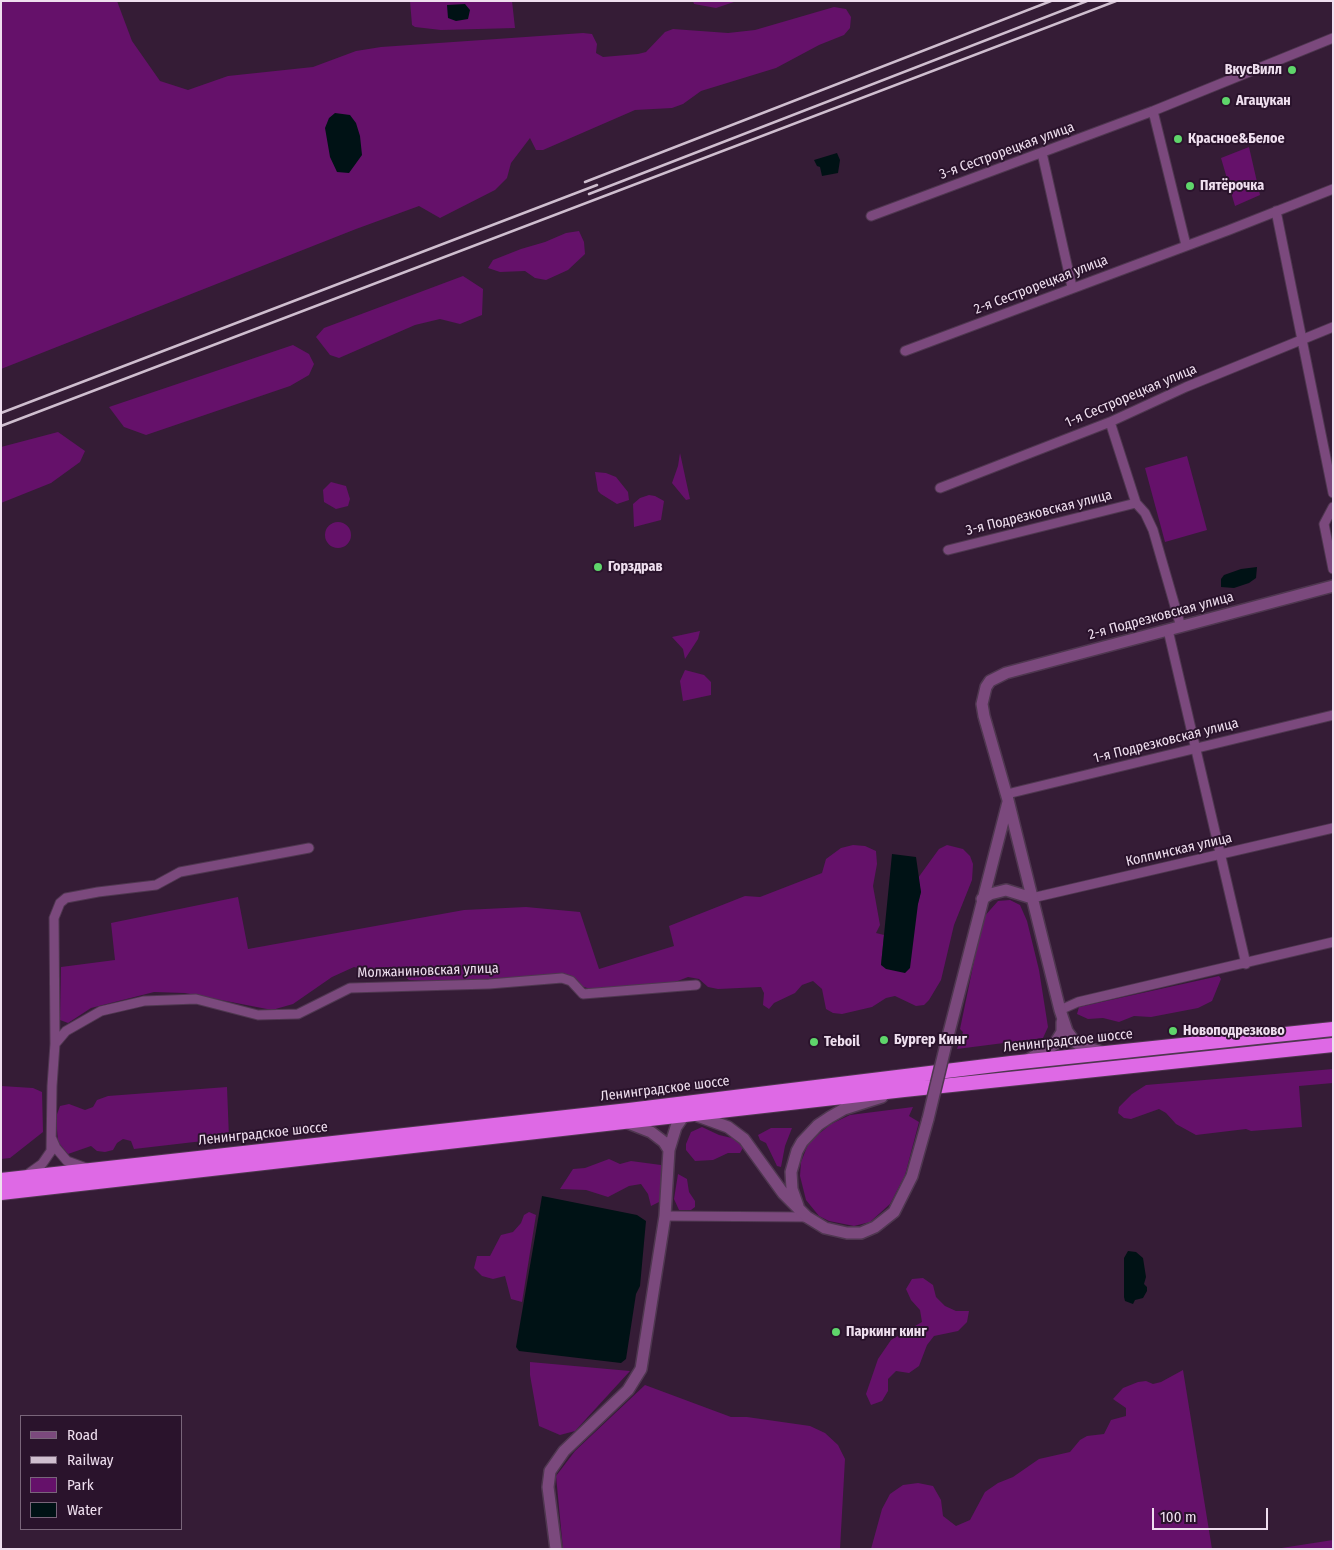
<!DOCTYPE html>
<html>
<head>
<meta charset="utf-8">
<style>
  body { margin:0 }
  #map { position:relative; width:1334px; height:1550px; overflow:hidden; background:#351c36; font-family:"Fira Sans Condensed",sans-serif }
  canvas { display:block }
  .frame { position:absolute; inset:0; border:2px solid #efdfef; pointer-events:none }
  .legend { position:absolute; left:20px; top:1415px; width:162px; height:115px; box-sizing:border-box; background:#2a132c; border:1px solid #79657a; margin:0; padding:6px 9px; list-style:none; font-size:15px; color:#efdfef }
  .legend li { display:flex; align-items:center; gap:10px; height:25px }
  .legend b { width:25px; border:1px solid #79657a }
  .scale { position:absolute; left:1152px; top:1508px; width:116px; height:22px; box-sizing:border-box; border:2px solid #efdfef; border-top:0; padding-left:6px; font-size:15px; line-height:18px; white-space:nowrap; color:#efdfef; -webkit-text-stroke:4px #2a132c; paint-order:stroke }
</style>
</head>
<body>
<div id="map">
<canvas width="1334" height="1550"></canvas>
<div class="frame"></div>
<ul class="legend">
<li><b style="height:6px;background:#7b497d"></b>Road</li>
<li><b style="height:6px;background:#cfbecf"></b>Railway</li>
<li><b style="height:14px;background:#65116a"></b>Park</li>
<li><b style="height:14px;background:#001215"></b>Water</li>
</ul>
<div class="scale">100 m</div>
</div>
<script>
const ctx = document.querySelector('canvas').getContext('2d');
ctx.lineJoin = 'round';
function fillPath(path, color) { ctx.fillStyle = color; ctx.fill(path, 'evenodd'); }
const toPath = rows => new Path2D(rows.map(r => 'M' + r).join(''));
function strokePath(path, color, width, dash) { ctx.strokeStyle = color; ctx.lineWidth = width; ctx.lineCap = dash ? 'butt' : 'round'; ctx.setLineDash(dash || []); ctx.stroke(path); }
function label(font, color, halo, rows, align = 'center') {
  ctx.font = font + ' "Fira Sans Condensed",sans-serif'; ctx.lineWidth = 4; ctx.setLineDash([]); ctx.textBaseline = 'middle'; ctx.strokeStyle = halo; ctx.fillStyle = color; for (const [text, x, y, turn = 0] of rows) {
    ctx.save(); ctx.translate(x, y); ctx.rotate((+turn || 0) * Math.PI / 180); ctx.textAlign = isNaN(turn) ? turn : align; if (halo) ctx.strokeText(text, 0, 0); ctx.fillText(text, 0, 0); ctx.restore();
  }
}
fillPath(toPath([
  [1,1,117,1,132,41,160,81,188,90,228,76,313,67,356,51,381,47,583,33,592,34,597,44,596,53,603,57,638,54,646,52,665,32,673,29,728,33,755,30,834,7,846,9,851,17,850,28,844,35,819,45,776,68,701,91,683,104,672,108,635,110,543,150,536,150,530,138,511,163,507,178,495,190,440,218,419,206,356,229,1,369],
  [410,1,512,1,515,28,441,30,415,27,412,25],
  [693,1,737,1,716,8,694,4],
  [1249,147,1260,195,1235,206,1221,158],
  [579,231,584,242,585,254,568,270,546,280,535,278,525,271,500,272,488,268,493,260,521,249,545,242,566,233],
  [463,276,483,289,482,315,460,324,440,319,415,325,339,358,330,355,316,337,324,328],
  [293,345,309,354,314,364,309,375,290,386,146,435,124,427,109,407],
  [58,432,85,451,80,462,51,483,1,503,1,447],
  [680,453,690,499,686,500,672,483,678,466],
  [1187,456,1207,530,1165,542,1145,468],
  [595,472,606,473,616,477,628,492,629,500,617,504,601,494,598,491],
  [331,482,346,486,350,499,348,506,336,509,324,502,323,490],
  [649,495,655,496,664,501,661,520,634,527,633,504,640,498],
  '325 535a13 13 0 1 1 26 0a13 13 0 1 1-26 0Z',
  [700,631,698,639,685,659,683,649,672,637],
  [685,670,704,675,711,682,711,695,683,701,680,681],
  [853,845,865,846,876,851,877,864,873,886,880,925,876,933,884,935,881,965,918,903,921,892,918,878,939,849,947,845,963,849,970,856,973,864,972,880,954,925,941,980,929,1000,924,1005,916,1006,895,996,886,998,872,1007,842,1014,833,1013,826,1009,822,989,813,981,802,985,795,993,774,1003,769,1009,763,1005,764,993,761,987,718,989,708,987,699,979,688,977,670,984,590,989,581,986,573,977,562,975,460,982,409,980,397,970,387,975,375,977,365,970,354,967,332,977,293,1004,272,1010,185,993,154,992,91,1008,68,1023,60,1020,61,967,115,960,111,923,238,897,248,949,464,910,526,907,580,912,599,969,674,946,669,926,745,896,760,897,822,873,826,859,841,848],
  [1010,900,1020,905,1027,921,1039,970,1048,1027,1043,1038,957,1049,963,1032,960,1029,983,918,998,901],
  [1219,976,1221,979,1212,1001,1198,1008,1151,1017,1134,1016,1119,1022,1103,1018,1088,1019,1077,1014,1079,1007],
  [1333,1069,1333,1083,1299,1086,1302,1127,1251,1131,1246,1129,1196,1135,1176,1124,1166,1113,1159,1109,1131,1119,1124,1118,1118,1113,1119,1107,1132,1094,1146,1085],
  [1,1086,33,1088,42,1092,43,1132,10,1158,1,1159],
  [227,1087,229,1138,134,1149,131,1141,123,1139,117,1143,113,1150,105,1152,97,1151,91,1146,68,1154,58,1142,56,1117,60,1106,69,1104,85,1110,93,1107,97,1100,108,1096],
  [913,1107,909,1116,919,1122,905,1175,890,1204,870,1222,854,1226,829,1221,819,1216,806,1200,800,1176,801,1162,809,1142,831,1124,850,1115],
  [702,1127,719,1135,736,1139,743,1148,740,1153,728,1153,713,1160,695,1161,686,1150,686,1144,691,1132],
  [771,1128,792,1128,785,1146,781,1167,777,1166,766,1143,760,1140,758,1135],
  [609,1159,620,1164,631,1161,661,1165,664,1177,661,1189,661,1201,651,1206,648,1194,641,1184,629,1186,608,1197,586,1190,560,1189,573,1169,585,1168],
  [678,1174,687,1179,689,1192,695,1201,695,1207,691,1210,679,1210,674,1199],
  [529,1212,536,1215,522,1302,511,1299,505,1276,493,1279,482,1276,474,1268,477,1256,490,1256,501,1235,513,1232,521,1223,524,1215],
  [923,1278,933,1285,936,1297,945,1306,956,1311,969,1311,967,1322,958,1331,934,1336,927,1345,919,1366,909,1373,896,1371,888,1379,888,1391,882,1401,871,1405,866,1394,878,1359,891,1340,922,1322,920,1310,911,1300,906,1289,912,1279],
  [530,1362,630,1371,575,1431,560,1435,539,1426,530,1375],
  [1183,1370,1212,1549,871,1549,882,1509,890,1494,903,1485,918,1483,933,1486,941,1500,943,1516,956,1526,970,1520,985,1492,998,1483,1013,1477,1039,1459,1070,1452,1080,1440,1087,1436,1104,1434,1111,1420,1126,1416,1126,1408,1113,1399,1123,1388,1138,1382,1146,1381,1153,1384,1161,1382],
  [645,1385,731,1417,747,1417,810,1426,825,1433,838,1445,845,1459,840,1549,563,1549,556,1476,575,1451],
  [1333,1540,1333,1549,1275,1549]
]), '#65116a');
fillPath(toPath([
  [465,4,470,10,468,19,456,21,448,18,447,5],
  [335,113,350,115,356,123,360,136,362,155,349,173,337,172,330,157,325,128,329,118],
  [837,153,840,160,838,173,822,176,820,167,817,166,814,160],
  [1257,567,1256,578,1249,583,1234,588,1221,587,1221,579,1224,575,1241,569],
  [892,854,916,857,921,892,918,904,910,968,905,973,886,969,881,965],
  [542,1196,637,1215,646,1221,640,1286,636,1294,626,1359,621,1363,519,1351,516,1347],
  [1128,1251,1136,1252,1143,1258,1146,1277,1144,1284,1147,1287,1147,1291,1143,1298,1135,1300,1133,1304,1125,1301,1124,1297,1124,1258]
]), '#001215');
const minor = toPath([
  [1153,111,1186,245],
  [1042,153,1072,287],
  [1276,211,1333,493],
  [871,216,1153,111,1333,38],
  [905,351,1229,230,1333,189],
  [1110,422,1136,503,1145,513,1153,530,1181,627],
  [940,488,1110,422,1186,387,1333,327],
  [1333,507,1324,524,1333,569],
  [948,550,1136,503],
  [1168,630,1246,964],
  [1007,794,1333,715],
  [1032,898,1333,828],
  [1060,1010,1078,1002,1333,942],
  [55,1044,66,1031,101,1011,144,1001,196,999,258,1015,298,1014,350,988,489,984,562,978,571,981,583,994,696,985],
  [52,1139,56,1148,67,1161,86,1168],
  [28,1174,42,1164,51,1151,52,1086,55,1044,54,918,60,903,66,898,98,892,156,885,180,872,309,848],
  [665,1216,807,1217]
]);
const tertiary = toPath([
  [982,899,990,894,1006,890,1032,898],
  [947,1040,1008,802],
  [1099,1051,1083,1047,1075,1042,1067,1031,1060,1010,1008,800,984,716,982,704,986,687,990,681,1006,673,1333,586],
  [1029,1059,1054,1045,1062,1032,1062,1022],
  [695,1115,728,1127,744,1139,783,1193,807,1217,825,1228,847,1233,861,1233,875,1227,894,1212,912,1176,928,1119],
  [628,1123,651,1132,664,1142,669,1150],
  [798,1206,792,1189,791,1172,797,1151,802,1142,818,1125,830,1117,844,1109,882,1097],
  [556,1549,548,1487,550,1471,564,1451,628,1390,641,1369,665,1216,669,1150,676,1127,685,1114]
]);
const trunk = toPath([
  [1,1180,629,1110,1011,1063,1333,1029],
  [1,1193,904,1090,1333,1045]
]);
strokePath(minor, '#4f3750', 11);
strokePath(tertiary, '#4f3750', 14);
strokePath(trunk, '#4f3750', 16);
strokePath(minor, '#7b497d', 9);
strokePath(tertiary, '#7b497d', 11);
strokePath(trunk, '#de69e5', 14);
strokePath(toPath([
  [585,182,1051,1],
  [589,194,1087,1],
  [1,413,597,185],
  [1,426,1116,1]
]), '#cfbecf', 2.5);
const tertiaryBridge = toPath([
  [928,1119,947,1040]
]);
strokePath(tertiaryBridge, '#4f3750', 14, []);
strokePath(tertiaryBridge, '#7b497d', 11);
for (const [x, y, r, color] of [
  [1292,70,5,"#5fd56b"],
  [1226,101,5,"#5fd56b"],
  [1178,139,5,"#5fd56b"],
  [1190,186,5,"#5fd56b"],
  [598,567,5,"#5fd56b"],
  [1173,1031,5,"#5fd56b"],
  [884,1040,5,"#5fd56b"],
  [814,1042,5,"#5fd56b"],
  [836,1332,5,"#5fd56b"]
]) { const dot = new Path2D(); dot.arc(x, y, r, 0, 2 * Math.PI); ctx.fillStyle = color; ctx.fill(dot); strokePath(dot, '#2a132c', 2); }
label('bold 14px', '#efdfef', '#2a132c', [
  ["ВкусВилл",1282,70,"right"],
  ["Агацукан",1236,101],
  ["Красное&Белое",1188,139],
  ["Пятёрочка",1200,186],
  ["Горздрав",608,567],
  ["Новоподрезково",1183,1031],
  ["Бургер Кинг",894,1040],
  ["Teboil",824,1042],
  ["Паркинг кинг",846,1332]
], 'left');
label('14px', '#efdfef', '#2a132c', [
  ["3-я Сестрорецкая улица",1007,151,-20],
  ["2-я Сестрорецкая улица",1041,285,-21],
  ["1-я Сестрорецкая улица",1131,396,-23],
  ["3-я Подрезковская улица",1039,513,-14],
  ["2-я Подрезковская улица",1161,616,-15],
  ["1-я Подрезковская улица",1166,741,-14],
  ["Колпинская улица",1179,850,-13],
  ["Молжаниновская улица",428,971,-2],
  ["Ленинградское шоссе",1068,1041,-6],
  ["Ленинградское шоссе",665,1089,-7],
  ["Ленинградское шоссе",263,1134,-6]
]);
</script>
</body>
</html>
